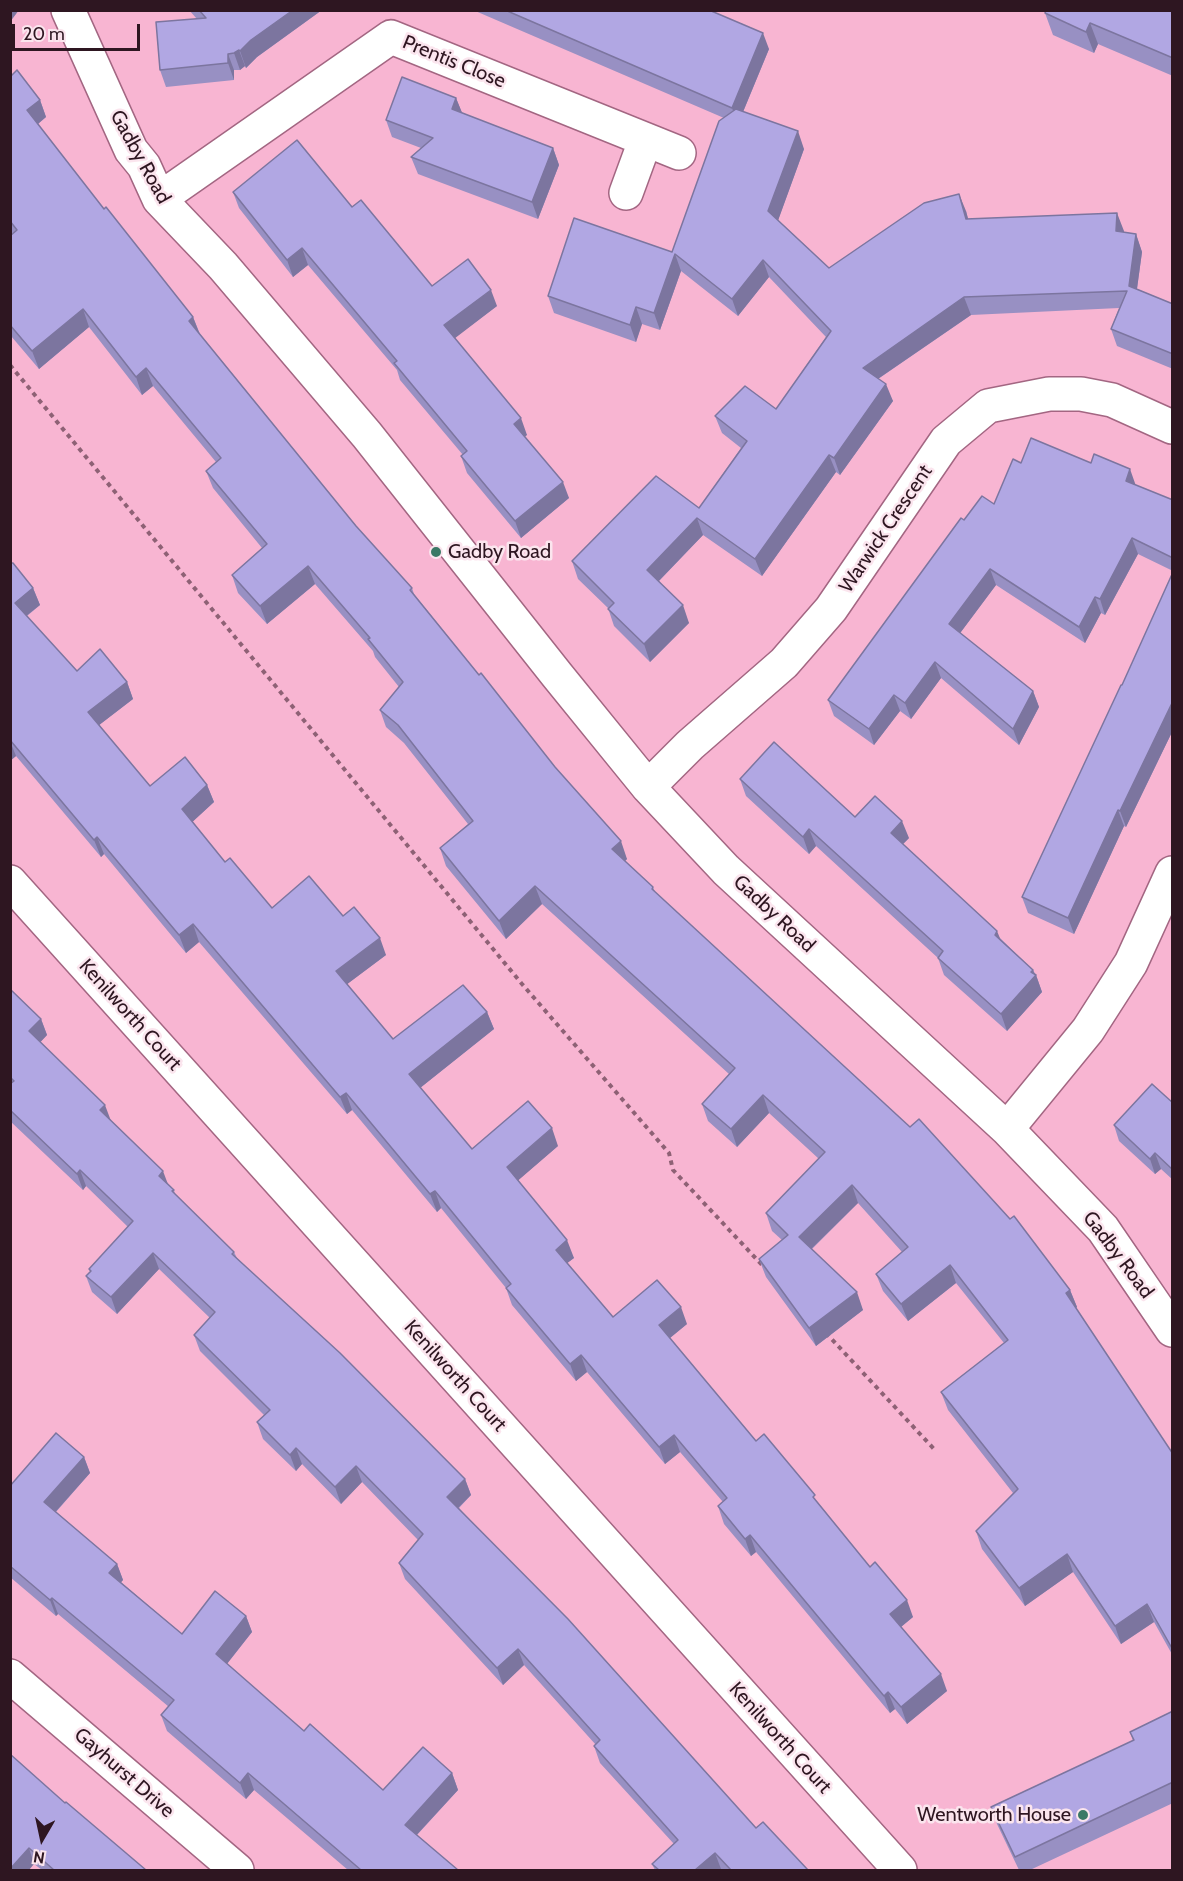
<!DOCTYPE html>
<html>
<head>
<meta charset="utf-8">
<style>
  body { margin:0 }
  #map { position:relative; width:1183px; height:1881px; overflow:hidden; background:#f8b5d2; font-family:Cabin,sans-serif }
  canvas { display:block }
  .frame { position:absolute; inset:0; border:12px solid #2e1621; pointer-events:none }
  .north { position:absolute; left:12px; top:1809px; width:60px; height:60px; -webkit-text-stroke:4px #fbe5ee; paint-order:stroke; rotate:189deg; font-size:16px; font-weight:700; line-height:24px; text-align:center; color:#2e1621 }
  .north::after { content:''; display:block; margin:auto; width:21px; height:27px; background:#2e1621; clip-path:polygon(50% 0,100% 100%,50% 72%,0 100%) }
  .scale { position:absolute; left:12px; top:24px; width:128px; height:27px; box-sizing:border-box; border:3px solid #2e1621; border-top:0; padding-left:8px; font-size:18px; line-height:21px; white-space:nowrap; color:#2e1621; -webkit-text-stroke:4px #fbe5ee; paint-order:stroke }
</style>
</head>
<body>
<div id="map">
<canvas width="1183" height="1881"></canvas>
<div class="frame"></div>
<div class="north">N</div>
<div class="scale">20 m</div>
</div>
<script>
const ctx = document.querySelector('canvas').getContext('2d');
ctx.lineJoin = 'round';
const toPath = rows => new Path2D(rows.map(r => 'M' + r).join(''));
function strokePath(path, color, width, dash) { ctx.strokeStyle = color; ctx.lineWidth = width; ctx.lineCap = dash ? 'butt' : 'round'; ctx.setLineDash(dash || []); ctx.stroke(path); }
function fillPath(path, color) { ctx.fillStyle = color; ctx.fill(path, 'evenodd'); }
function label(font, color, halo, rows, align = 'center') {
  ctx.font = font + ' Cabin,sans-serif'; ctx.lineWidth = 5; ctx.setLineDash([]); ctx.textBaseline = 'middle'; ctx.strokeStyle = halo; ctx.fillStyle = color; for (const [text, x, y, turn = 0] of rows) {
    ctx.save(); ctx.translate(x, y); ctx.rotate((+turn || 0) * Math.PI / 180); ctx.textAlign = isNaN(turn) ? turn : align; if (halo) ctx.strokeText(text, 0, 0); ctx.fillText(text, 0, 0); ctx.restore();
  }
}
const street = toPath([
  [68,10,131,150,144,166,159,199,223,266,367,435,557,675,648,787,726,870,1007,1129,1103,1229,1172,1330],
  [626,193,645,141],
  [159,199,391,37,679,153],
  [648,787,690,745,784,663,831,609,946,441,988,406,1049,394,1081,394,1112,400,1172,427],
  [10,882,900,1870],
  [1007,1129,1088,1030,1131,963,1172,873],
  [10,1676,237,1870]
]);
strokePath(street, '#a36682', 36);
strokePath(toPath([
  [10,365,522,984,669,1153,673,1170,763,1266],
  [826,1333,934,1449]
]), '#8e6175', 4, [4.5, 4.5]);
strokePath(street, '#fff', 33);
fillPath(toPath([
  [189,10,322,10,257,57,246,68,245,66,240,70,234,70,234,80,166,87,160,70,197,19],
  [473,10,709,10,769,49,743,112,804,149,778,220,829,268,966,211,968,219,1124,231,1124,232,1136,234,1142,252,1137,289,1173,304,1173,369,1117,346,1111,329,1119,308,971,315,878,379,893,401,840,475,836,472,762,576,703,535,659,581,689,623,650,662,614,626,608,608,578,579,572,561,699,508,741,448,722,433,715,416,776,409,826,337,769,277,738,316,681,271,660,330,642,324,636,342,554,313,548,296,672,252,724,118],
  [1173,10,1173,76,1098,44,1094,53,1053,35,1045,13],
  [10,77,40,100,46,117,38,124,104,209,193,317,200,334,356,526,412,588,414,594,627,859,625,861,653,887,655,892,1070,1290,1077,1307,1076,1308,1173,1454,1173,1656,1154,1622,1121,1644,1073,1572,1025,1606,982,1549,976,1531,1013,1493,948,1410,941,1392,1004,1343,956,1283,908,1321,883,1291,876,1274,902,1252,858,1203,812,1249,863,1310,816,1346,766,1277,759,1259,782,1240,772,1231,766,1213,819,1159,769,1113,737,1147,708,1121,702,1104,729,1074,542,904,506,939,446,866,440,848,468,824,404,743,386,727,380,710,399,687,375,657,373,651,315,584,267,624,238,593,232,575,262,548,213,488,206,471,216,462,153,386,142,395,89,327,39,369,11,336,10,333,10,236,13,234,10,231],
  [456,98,462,113,553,148,559,165,538,219,418,174,411,157,421,148,392,137,386,120],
  [233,192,352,207,432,286,497,306,454,338,527,435,525,436,569,498,521,538,467,473,461,456,463,455,400,380,397,370,308,265,293,277,239,208],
  [1021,463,1136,486,1173,500,1173,571,1138,554,1105,615,1101,613,1085,643,996,585,960,633,1033,691,1039,707,1019,745,941,678,911,719,900,711,874,745,834,716,828,700,964,520,994,504],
  [10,563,33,588,40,605,27,616,77,671,127,682,133,699,99,725,150,786,207,785,214,802,192,822,225,862,272,908,343,916,386,955,347,984,393,1039,487,1012,494,1029,420,1088,472,1149,558,1146,518,1180,574,1258,567,1263,613,1317,687,1324,670,1338,756,1441,819,1504,870,1567,913,1617,901,1627,947,1691,907,1724,895,1709,890,1713,756,1552,751,1556,724,1524,718,1506,723,1502,680,1452,665,1464,587,1372,576,1381,512,1305,506,1288,441,1208,437,1212,352,1110,347,1114,199,942,186,953,104,854,101,857,16,756,10,761],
  [1173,572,1173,730,1126,827,1124,826,1074,934,1028,913,1022,897,1122,685],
  [740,779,855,817,909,838,903,844,1033,970,1036,975,1042,992,1007,1031,944,975,938,958,816,846,809,854,746,796],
  [10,989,41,1019,47,1035,40,1042,174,1190,175,1195,234,1252,237,1258,465,1479,471,1495,459,1508,756,1828,808,1870,723,1870,721,1869,720,1870,655,1870,652,1864,674,1844,600,1763,594,1746,596,1745,524,1665,503,1685,405,1579,399,1563,418,1540,362,1482,341,1504,302,1464,296,1471,263,1439,257,1422,264,1415,200,1351,194,1335,210,1318,159,1269,117,1314,92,1292,86,1276,90,1272,89,1269,128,1227,86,1186,83,1190,10,1121],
  [1173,1103,1173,1180,1161,1169,1155,1174,1119,1141,1114,1125],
  [84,1457,90,1473,56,1512,117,1564,123,1580,121,1582,182,1634,246,1616,252,1632,227,1664,304,1731,383,1790,452,1773,458,1790,417,1835,458,1870,348,1870,254,1790,246,1799,167,1731,161,1715,169,1707,58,1614,56,1616,10,1577,10,1486],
  [1173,1711,1173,1803,1030,1870,1019,1870,997,1824,991,1807,1133,1741,1130,1732],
  [65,1803,146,1870,42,1870,34,1864,10,1870]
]), '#9890c3');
fillPath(toPath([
  [10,10,19,10,10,22],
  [293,10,322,10,257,57,246,68,240,51,251,40],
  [1090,23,1098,44,1094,53,1086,32],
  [763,33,769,49,738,124,732,108],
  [239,50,245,66,240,70,234,53],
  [228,54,234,70,234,80,228,63],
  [456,98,463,115,452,109],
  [40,100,46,117,33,128,27,110],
  [798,131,804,149,775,229,768,211],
  [553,148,559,165,538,219,532,202],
  [959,194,966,211,973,237,966,219],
  [1117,213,1124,231,1122,248,1116,231],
  [1136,234,1142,252,1135,303,1129,286],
  [302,248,308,265,293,277,287,260],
  [675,254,681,271,660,330,654,313],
  [763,260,769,277,738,316,732,299],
  [491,290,497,306,450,342,444,325],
  [964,297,971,315,869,385,863,368],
  [636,307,642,324,636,342,630,325],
  [83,309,89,327,39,369,32,351],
  [193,317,200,335,189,321],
  [146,368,153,386,142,395,136,377],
  [886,384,893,401,840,475,834,458],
  [521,418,527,435,520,440,514,424],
  [829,455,836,472,762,576,755,559],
  [1130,469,1136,486,1126,481],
  [563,482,569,498,521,538,515,521],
  [697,518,703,535,653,587,647,570],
  [1132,538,1138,554,1105,615,1100,599],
  [308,566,315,584,267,624,260,606],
  [990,569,996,585,955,640,949,624],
  [33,588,40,605,21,620,15,603],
  [1095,597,1101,613,1085,643,1079,627],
  [683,605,689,623,650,662,644,644],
  [935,662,941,678,911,719,905,703],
  [127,682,133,699,94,729,88,712],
  [1033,691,1039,707,1019,745,1013,729],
  [894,695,900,711,874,745,869,729],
  [1173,701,1173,730,1126,827,1120,811],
  [10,741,16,756,10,761],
  [207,785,214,802,188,826,182,809],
  [1118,810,1124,826,1074,934,1068,918],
  [902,821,909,838,897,850,891,833],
  [809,829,816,846,809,854,803,837],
  [97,837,104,854,101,857,94,840],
  [621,841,627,859,619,867,612,849],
  [535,886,542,904,506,939,499,921],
  [193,924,199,942,186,953,179,935],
  [997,931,1004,948,995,935],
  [380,938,386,955,342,988,336,971],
  [1033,970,1035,976,1036,975,1042,992,1007,1031,1001,1014],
  [487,1012,494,1029,415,1092,409,1074],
  [41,1019,47,1035,35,1048,29,1031],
  [346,1093,352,1110,347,1114,340,1097],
  [763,1095,769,1113,737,1147,731,1129],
  [105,1105,111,1121,100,1110],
  [552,1128,558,1146,514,1184,507,1167],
  [1155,1153,1161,1169,1155,1174,1150,1159],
  [80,1170,86,1186,83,1190,77,1174],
  [163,1171,169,1187,159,1176],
  [852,1185,858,1203,806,1254,799,1237],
  [435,1191,441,1208,437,1212,430,1194],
  [567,1240,574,1258,562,1267,556,1250],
  [153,1253,159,1269,117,1314,111,1297],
  [950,1265,956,1283,908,1321,901,1304],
  [1070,1290,1077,1307,1072,1311,1066,1293],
  [857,1292,863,1310,816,1346,809,1328],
  [681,1307,687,1324,665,1342,659,1325],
  [581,1355,587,1372,576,1381,570,1364],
  [674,1435,680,1452,665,1464,659,1447],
  [296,1448,302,1464,296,1471,290,1455],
  [84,1457,90,1473,50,1518,44,1502],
  [356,1466,362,1482,341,1504,335,1487],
  [465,1479,471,1495,453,1513,447,1497],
  [750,1535,756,1552,751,1556,745,1539],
  [1067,1554,1073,1572,1025,1606,1019,1588],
  [117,1564,123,1580,115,1589,109,1573],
  [52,1598,58,1614,56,1616,50,1600],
  [907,1600,913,1617,896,1631,890,1614],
  [1147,1604,1154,1622,1121,1644,1115,1626],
  [246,1616,252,1632,222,1670,216,1654],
  [518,1649,524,1665,503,1685,497,1668],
  [941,1674,947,1691,907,1724,901,1707],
  [888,1692,895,1709,890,1713,884,1696],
  [248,1773,254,1790,246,1799,240,1783],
  [452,1773,458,1790,411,1841,405,1825],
  [29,1848,34,1864,29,1870,10,1870,10,1869],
  [715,1853,721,1869,720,1870,695,1870]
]), '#7c759f');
const building = toPath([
  [199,10,293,10,251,40,240,51,239,50,234,53,228,54,228,63,160,70,156,22,206,18,199,10],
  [505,10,709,10,763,33,732,108,505,10],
  [1046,10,1173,10,1173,58,1090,23,1086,32,1045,13,1046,10],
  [17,70,40,100,27,110,104,209,106,207,193,317,189,321,356,526,412,588,410,590,479,675,481,673,555,767,621,841,612,849,653,887,652,889,910,1127,919,1119,1010,1219,1014,1216,1070,1290,1066,1293,1173,1454,1173,1650,1147,1604,1115,1626,1067,1554,1019,1588,976,1531,1018,1489,941,1392,1008,1340,950,1265,901,1304,876,1274,908,1247,852,1185,799,1237,857,1292,809,1328,759,1259,788,1235,766,1213,825,1152,763,1095,731,1129,702,1104,735,1068,535,886,499,921,440,848,473,821,398,725,380,710,403,682,368,639,370,638,308,566,260,606,232,575,267,544,206,471,221,458,146,368,136,377,83,309,32,351,10,325,10,236,17,230,10,221,10,77,17,70],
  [402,77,456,98,452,109,553,148,532,202,411,157,433,138,386,120,402,77],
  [736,109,798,131,768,211,829,268,924,203,959,194,966,219,1117,213,1116,231,1136,234,1129,286,1173,304,1173,354,1111,329,1127,291,964,297,863,368,886,384,834,458,829,455,755,559,697,518,647,570,683,605,644,644,608,609,614,603,572,561,656,476,699,508,747,441,715,416,745,386,776,409,831,331,763,260,732,299,675,254,654,313,636,307,630,325,548,296,574,218,672,252,719,121,736,109],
  [297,140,352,207,361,200,432,286,468,259,491,290,444,325,521,418,514,424,563,482,515,521,461,456,467,451,394,363,397,361,302,248,287,260,233,192,297,140],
  [1031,438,1091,463,1094,454,1130,469,1126,481,1173,500,1173,558,1132,538,1100,599,1095,597,1079,627,990,569,949,624,1033,691,1013,729,935,662,905,703,894,695,869,729,828,700,961,518,964,520,982,496,994,504,1013,459,1021,463,1031,438],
  [10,563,13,563,33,588,15,603,77,671,100,649,127,682,88,712,150,786,185,757,207,785,182,809,225,862,230,858,272,908,309,876,343,916,354,907,380,938,336,971,393,1039,463,985,487,1012,409,1074,472,1149,528,1101,552,1128,507,1167,567,1240,556,1250,613,1317,657,1280,681,1307,659,1325,756,1441,764,1434,815,1495,813,1497,870,1567,875,1562,907,1600,890,1614,941,1674,901,1707,888,1692,884,1696,750,1535,745,1539,718,1506,727,1498,674,1435,659,1447,581,1355,570,1364,506,1288,511,1284,435,1191,430,1194,346,1093,340,1097,193,924,179,935,97,837,94,840,10,740,10,563],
  [1173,572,1173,701,1120,811,1118,810,1068,918,1022,897,1121,685,1122,685,1173,572],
  [774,742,855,817,875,796,902,821,891,833,997,931,995,935,1033,970,1031,972,1036,975,1001,1014,938,958,943,951,809,829,803,837,740,779,774,742],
  [10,989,41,1019,29,1031,105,1105,100,1110,163,1171,159,1176,174,1190,172,1191,234,1252,232,1254,340,1353,465,1479,447,1497,568,1619,756,1828,763,1822,808,1870,731,1870,715,1853,695,1870,659,1870,652,1864,678,1840,594,1746,600,1740,518,1649,497,1668,399,1563,423,1534,356,1466,335,1487,296,1448,290,1455,257,1422,270,1410,194,1335,215,1312,153,1253,111,1297,86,1276,91,1271,89,1269,133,1221,80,1170,77,1174,10,1110,10,1084,14,1081,10,1077,10,989],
  [1152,1084,1173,1103,1173,1170,1155,1153,1150,1159,1114,1125,1152,1084],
  [56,1433,84,1457,44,1502,117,1564,109,1573,182,1634,215,1591,246,1616,216,1654,304,1731,310,1724,383,1790,423,1747,452,1773,405,1825,458,1870,361,1870,248,1773,240,1783,161,1715,174,1700,52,1598,50,1600,10,1566,10,1486,56,1433],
  [1173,1711,1173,1782,1015,1857,991,1807,1134,1740,1130,1732,1173,1711],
  [10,1754,65,1803,66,1802,146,1870,54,1870,29,1848,10,1869,10,1754]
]);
fillPath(building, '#b1a7e3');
strokePath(building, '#7c759f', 1.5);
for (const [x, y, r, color] of [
  [436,552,6,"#3b7966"],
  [1083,1815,6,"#3b7966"]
]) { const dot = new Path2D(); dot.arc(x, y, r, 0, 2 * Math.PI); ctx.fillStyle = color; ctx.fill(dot); strokePath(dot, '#fbe5ee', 2); }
label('20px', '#2e1621', '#fbe5ee', [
  ["Prentis Close",454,62,22],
  ["Gadby Road",140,157,61],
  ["Warwick Crescent",886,529,-56],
  ["Gadby Road",774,914,43],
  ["Kenilworth Court",130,1015,48],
  ["Gadby Road",1118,1255,53],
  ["Kenilworth Court",455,1376,48],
  ["Kenilworth Court",780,1738,48],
  ["Gayhurst Drive",124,1773,41]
]);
label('20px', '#2e1621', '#fbe5ee', [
  ["Gadby Road",448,552],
  ["Wentworth House",1071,1815,"right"]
], 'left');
</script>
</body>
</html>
